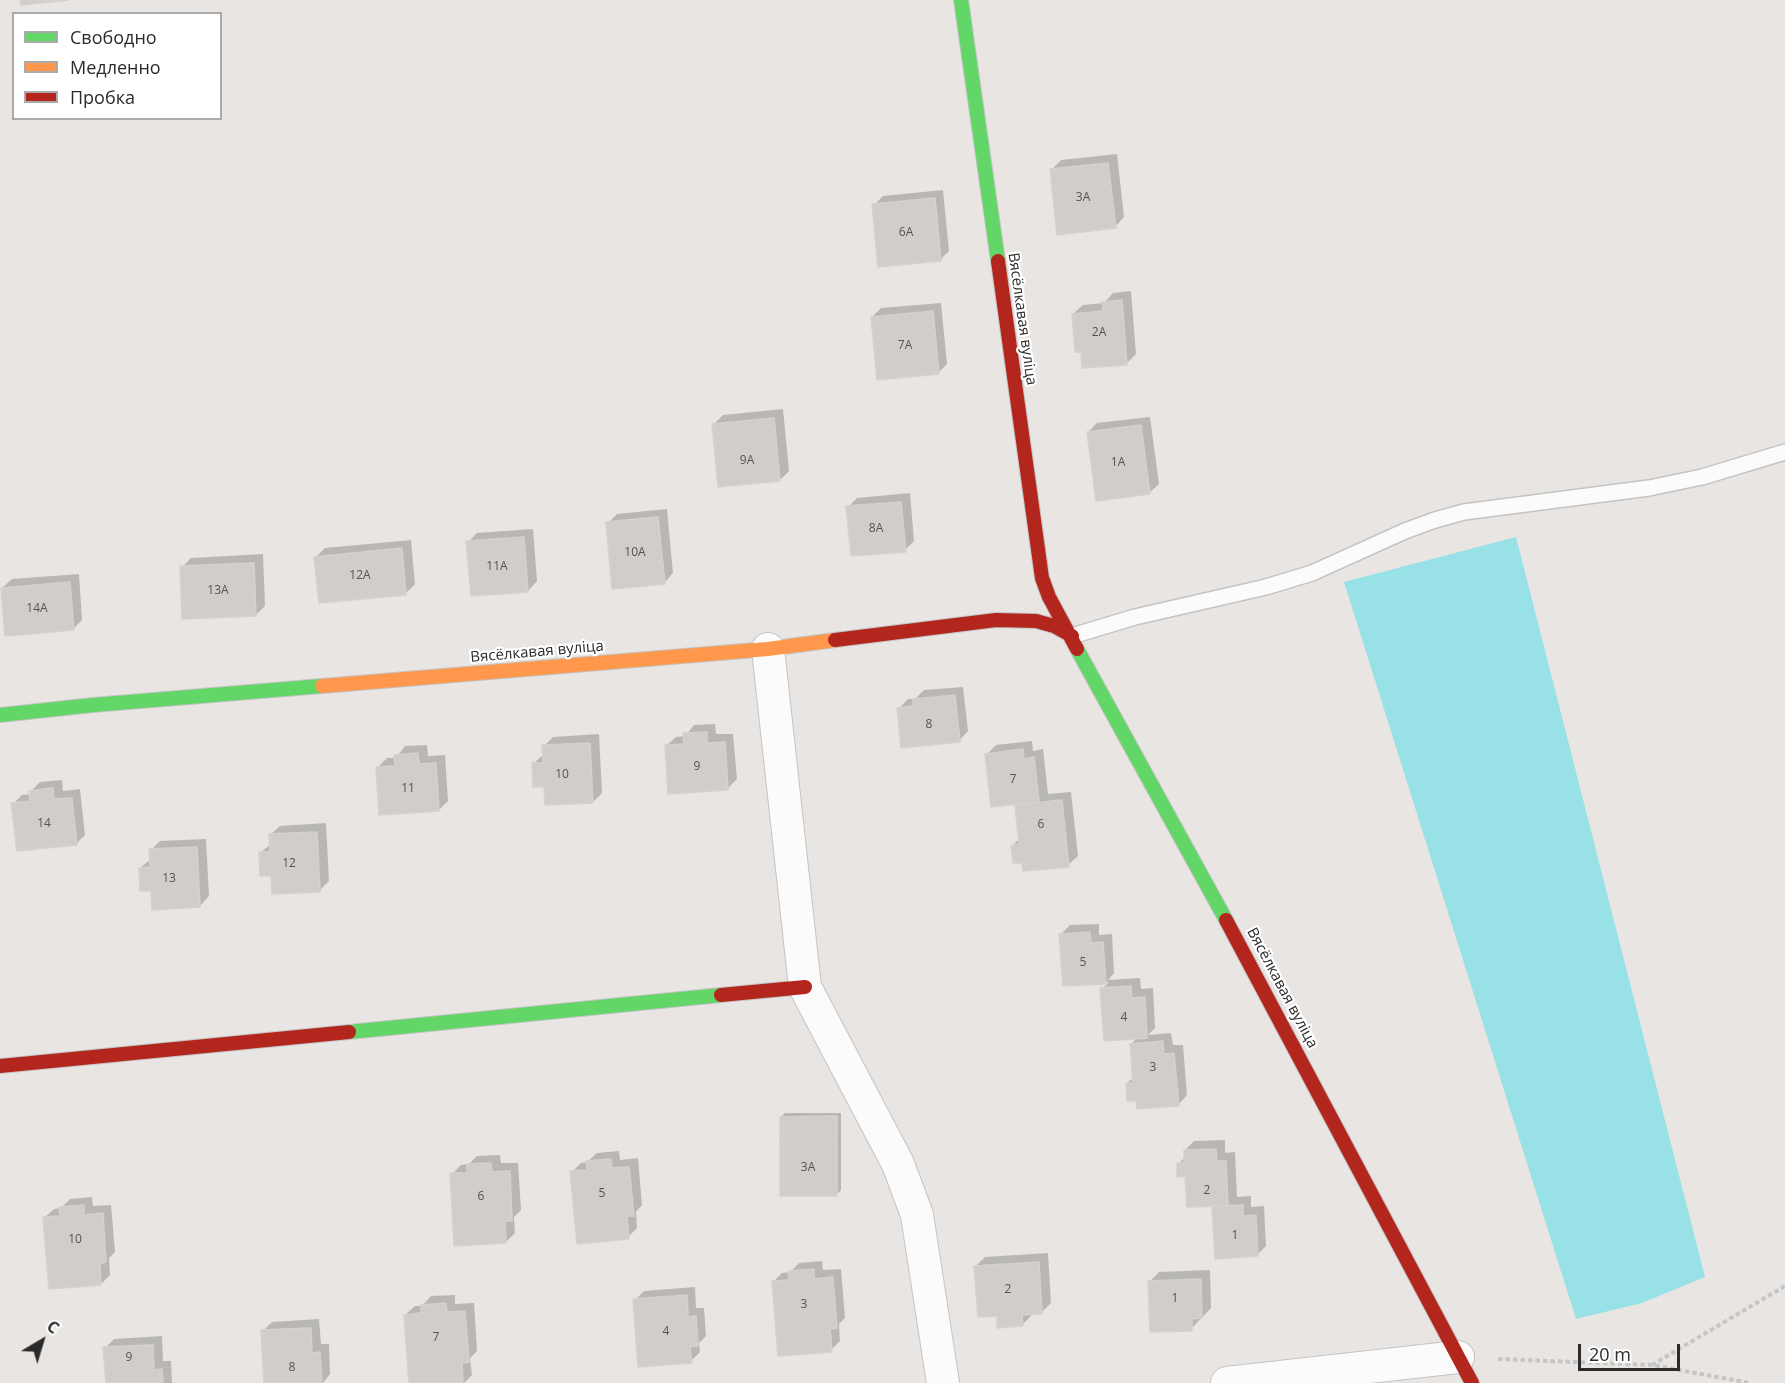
<!DOCTYPE html>
<html>
<head>
<meta charset="utf-8">
<style>
  body { margin:0 }
  #map { position:relative; width:1785px; height:1383px; overflow:hidden; background:#e8e5e2; font-family:"Open Sans",sans-serif }
  canvas { display:block }
  .legend { position:absolute; left:12px; top:12px; width:210px; height:108px; box-sizing:border-box; background:#fff; border:2px solid #aaa; margin:0; padding:8px 10px; list-style:none; font-size:18px; color:#2b2b2b }
  .legend li { display:flex; align-items:center; gap:12px; height:30px }
  .legend b { width:30px; border:2px solid #aaa }
  .north { position:absolute; left:12px; top:1311px; width:60px; height:60px; -webkit-text-stroke:4px #fff; paint-order:stroke; rotate:38deg; font-size:16px; font-weight:700; line-height:24px; text-align:center; color:#2b2b2b }
  .north::after { content:''; display:block; margin:auto; width:21px; height:27px; background:#2b2b2b; clip-path:polygon(50% 0,100% 100%,50% 72%,0 100%) }
  .scale { position:absolute; left:1578px; top:1344px; width:102px; height:27px; box-sizing:border-box; border:3px solid #2b2b2b; border-top:0; padding-left:8px; font-size:18px; line-height:21px; white-space:nowrap; color:#2b2b2b; -webkit-text-stroke:4px #fff; paint-order:stroke }
</style>
</head>
<body>
<div id="map">
<canvas width="1785" height="1383"></canvas>
<ul class="legend">
<li><b style="height:8px;background:#63d668"></b>Свободно</li>
<li><b style="height:8px;background:#ff974d"></b>Медленно</li>
<li><b style="height:8px;background:#b3261e"></b>Пробка</li>
</ul>
<div class="north">С</div>
<div class="scale">20 m</div>
</div>
<script>
const ctx = document.querySelector('canvas').getContext('2d');
ctx.lineJoin = 'round';
function fillPath(path, color) { ctx.fillStyle = color; ctx.fill(path, 'evenodd'); }
const toPath = rows => new Path2D(rows.map(r => 'M' + r).join(''));
function strokePath(path, color, width, dash) { ctx.strokeStyle = color; ctx.lineWidth = width; ctx.lineCap = dash ? 'butt' : 'round'; ctx.setLineDash(dash || []); ctx.stroke(path); }
function label(font, color, halo, rows, align = 'center') {
  ctx.font = font + ' "Open Sans",sans-serif'; ctx.lineWidth = 4.5; ctx.setLineDash([]); ctx.textBaseline = 'middle'; ctx.strokeStyle = halo; ctx.fillStyle = color; for (const [text, x, y, turn = 0] of rows) {
    ctx.save(); ctx.translate(x, y); ctx.rotate((+turn || 0) * Math.PI / 180); ctx.textAlign = isNaN(turn) ? turn : align; if (halo) ctx.strokeText(text, 0, 0); ctx.fillText(text, 0, 0); ctx.restore();
  }
}
fillPath(toPath([
  [1516,537,1705,1277,1642,1303,1576,1319,1344,582]
]), '#98e2e7');
fillPath(toPath([
  [1117,154,1124,217,1115,227,1052,169,1061,160],
  [943,190,949,251,940,260,874,205,883,196],
  [1131,291,1136,354,1127,363,1082,350,1073,314,1083,305,1104,303,1113,293],
  [941,303,947,364,938,373,872,317,881,308],
  [783,409,789,471,780,480,714,424,723,415],
  [1150,417,1159,484,1149,493,1088,432,1097,423],
  [910,493,914,541,905,550,848,507,857,498],
  [667,509,673,573,664,583,608,523,617,514],
  [533,529,537,581,528,591,468,542,477,533],
  [411,540,415,584,406,593,316,557,325,548],
  [263,554,265,606,256,615,182,567,191,558],
  [79,574,82,620,73,629,2,588,12,579],
  [963,687,968,731,959,741,899,708,908,699,915,699,924,690],
  [715,724,716,734,733,734,737,779,728,788,666,746,676,737,685,736,694,725],
  [599,734,602,793,593,802,545,785,533,764,543,755,544,746,553,737],
  [1032,741,1033,751,1043,749,1048,794,1071,792,1078,856,1068,865,1024,861,1012,846,1020,838,1016,803,987,754,996,745],
  [427,745,428,756,445,755,448,801,439,810,378,767,387,758,396,758,405,746],
  [62,780,63,791,80,789,85,835,76,844,13,804,22,795,31,794,31,791,40,782],
  [326,823,329,881,320,890,272,874,260,853,271,844,270,835,280,826],
  [206,839,209,896,200,906,152,889,140,868,151,859,151,850,160,841],
  [1099,924,1099,935,1112,934,1114,973,1108,980,1140,978,1141,989,1153,988,1155,1028,1148,1035,1171,1033,1173,1045,1183,1045,1187,1095,1178,1105,1137,1099,1127,1083,1134,1077,1131,1044,1138,1037,1102,989,1109,982,1064,985,1061,934,1070,925],
  [785,1113,841,1113,841,1190,836,1195,781,1117],
  [1225,1140,1225,1153,1235,1152,1237,1197,1251,1196,1251,1207,1264,1206,1266,1246,1257,1255,1179,1163,1185,1157,1185,1150,1194,1141],
  [619,1151,620,1160,638,1158,642,1205,636,1212,637,1228,628,1237,572,1172,581,1163,587,1162,597,1153],
  [500,1155,501,1163,518,1163,521,1210,514,1217,515,1233,506,1242,452,1174,461,1165,469,1164,477,1156],
  [92,1197,93,1206,111,1205,115,1252,109,1258,110,1275,101,1284,44,1218,54,1209,61,1208,70,1199],
  [1048,1253,1051,1303,1042,1312,1031,1313,1031,1316,1022,1325,976,1266,985,1257],
  [822,1261,823,1270,841,1269,845,1318,839,1324,840,1341,831,1350,773,1282,782,1273,790,1272,799,1263],
  [1210,1270,1211,1308,1191,1329,1150,1281,1159,1272],
  [695,1287,696,1308,704,1308,706,1336,699,1343,700,1352,691,1361,635,1300,644,1291],
  [455,1295,455,1304,474,1303,477,1351,470,1358,472,1375,464,1383,410,1383,405,1315,415,1306,422,1306,431,1296],
  [319,1319,321,1344,329,1344,330,1374,323,1383,266,1383,263,1331,272,1322],
  [162,1336,163,1361,171,1361,172,1383,107,1383,105,1348,114,1339]
]), '#0003');
const building = toPath([
  [20,0,68,0,21,5,20,0],
  [1108,163,1116,228,1057,235,1050,169,1108,163],
  [935,198,941,261,878,267,872,204,935,198],
  [1122,300,1127,365,1082,368,1081,352,1075,352,1072,314,1103,311,1102,302,1122,300],
  [933,311,939,374,877,380,871,317,933,311],
  [774,418,780,481,718,487,712,424,774,418],
  [1141,425,1150,494,1096,501,1087,432,1141,425],
  [901,502,906,552,851,556,846,506,901,502],
  [658,517,665,584,612,589,606,522,658,517],
  [524,537,528,592,471,596,466,541,524,537],
  [402,548,406,595,319,603,314,557,402,548],
  [254,563,256,616,182,619,180,566,254,563],
  [70,582,74,630,5,636,1,588,70,582],
  [955,695,960,742,901,748,897,708,913,706,913,699,955,695],
  [707,732,707,743,725,742,728,790,668,794,665,745,684,744,683,733,707,732],
  [590,743,593,803,545,805,544,787,533,787,532,763,543,763,542,745,590,743],
  [1023,749,1024,759,1034,757,1039,802,991,807,985,754,1023,749],
  [418,753,419,764,436,763,439,811,379,815,376,767,395,766,394,755,418,753],
  [53,788,54,799,72,798,77,845,17,851,11,803,30,801,29,791,53,788],
  [1062,800,1069,867,1023,871,1022,863,1013,863,1011,846,1019,844,1015,805,1062,800],
  [317,832,320,892,272,894,271,876,260,876,259,852,270,852,269,834,317,832],
  [197,847,200,907,152,910,151,891,140,891,139,868,150,867,149,849,197,847],
  [1090,932,1091,943,1103,942,1106,984,1063,986,1059,934,1090,932],
  [1131,986,1132,998,1145,997,1147,1038,1104,1041,1100,988,1131,986],
  [1163,1041,1164,1054,1174,1053,1179,1106,1137,1109,1136,1101,1127,1101,1126,1083,1133,1083,1130,1044,1163,1041],
  [837,1116,837,1141,780,1141,780,1117,837,1116],
  [780,1141,837,1141,837,1196,780,1196,780,1141],
  [1216,1149,1217,1161,1226,1161,1228,1206,1187,1207,1185,1176,1177,1177,1177,1163,1184,1163,1184,1150,1216,1149],
  [611,1159,612,1168,629,1167,634,1216,627,1216,629,1239,577,1244,570,1171,587,1170,586,1161,611,1159],
  [491,1163,492,1172,510,1171,512,1221,505,1221,506,1243,454,1246,450,1173,467,1173,467,1164,491,1163],
  [84,1205,84,1215,103,1213,106,1262,100,1263,101,1285,49,1289,43,1217,60,1216,59,1207,84,1205],
  [1243,1205,1243,1216,1256,1215,1258,1256,1215,1259,1212,1206,1243,1205],
  [1039,1262,1042,1314,1022,1315,1023,1326,997,1328,997,1316,978,1317,974,1266,1039,1262],
  [814,1269,814,1279,833,1277,837,1328,830,1329,832,1352,778,1356,772,1281,789,1280,788,1271,814,1269],
  [1201,1279,1202,1318,1192,1319,1192,1331,1150,1332,1148,1281,1201,1279],
  [687,1295,688,1317,696,1316,698,1346,690,1347,692,1363,638,1367,633,1299,687,1295],
  [446,1303,447,1312,465,1311,469,1362,462,1363,463,1383,409,1383,404,1315,421,1313,421,1305,446,1303],
  [311,1328,312,1353,320,1352,322,1383,264,1383,261,1330,311,1328],
  [153,1345,154,1370,162,1369,163,1383,106,1383,103,1347,153,1345]
]);
fillPath(building, '#d0cdcb');
strokePath(building, '#d4d1ce', 1.5);
const lane = toPath([
  [1072,636,1135,617,1266,587,1312,573,1405,531,1435,520,1464,512,1649,488,1702,477,1785,452]
]);
const street = toPath([
  [768,649,805,987,898,1164,917,1215,943,1383],
  [1227,1383,1458,1357]
]);
const fast = toPath([
  [961,0,998,261],
  [1077,649,1226,920],
  [0,715,93,705,322,686],
  [349,1032,721,995]
]);
const slow = toPath([
  [322,686,768,649,835,640]
]);
const jam = toPath([
  [998,261,1042,578,1049,597,1077,649],
  [835,640,996,620,1036,621,1054,626,1072,636],
  [1226,920,1472,1383],
  [721,995,805,987],
  [0,1066,349,1032]
]);
strokePath(lane, '#c4c4c4', 18);
strokePath(street, '#c4c4c4', 34);
strokePath(fast, '#c4c4c4', 16);
strokePath(slow, '#c4c4c4', 16);
strokePath(jam, '#c4c4c4', 16);
strokePath(toPath([
  [1498,1359,1652,1365,1750,1383],
  [1652,1365,1785,1286]
]), '#c6c6c6', 4, [4.5, 3]);
strokePath(lane, '#fcfbfb', 15);
strokePath(street, '#fcfbfb', 32);
strokePath(fast, '#63d668', 14);
strokePath(slow, '#ff974d', 14);
strokePath(jam, '#b3261e', 14);
label('12px', '#555454', null, [
  ["3А",1083,198],
  ["6А",906,233],
  ["2А",1099,333],
  ["7А",905,346],
  ["9А",747,461],
  ["1А",1118,463],
  ["8А",876,529],
  ["10А",635,553],
  ["11А",497,567],
  ["12А",360,576],
  ["13А",218,591],
  ["14А",37,609],
  ["8",929,725],
  ["9",697,767],
  ["10",562,775],
  ["7",1013,780],
  ["11",408,789],
  ["14",44,824],
  ["6",1041,825],
  ["12",289,864],
  ["13",169,879],
  ["5",1083,963],
  ["4",1124,1018],
  ["3",1153,1068],
  ["3А",808,1168],
  ["2",1207,1191],
  ["5",602,1194],
  ["6",481,1197],
  ["1",1235,1236],
  ["10",75,1240],
  ["2",1008,1290],
  ["1",1175,1299],
  ["3",804,1305],
  ["4",666,1332],
  ["7",436,1338],
  ["9",129,1358],
  ["8",292,1368]
]);
label('15px', '#2b2b2b', '#fff', [
  ["Вясёлкавая вуліца",1022,319,82],
  ["Вясёлкавая вуліца",537,652,-5],
  ["Вясёлкавая вуліца",1282,988,62]
]);
</script>
</body>
</html>
